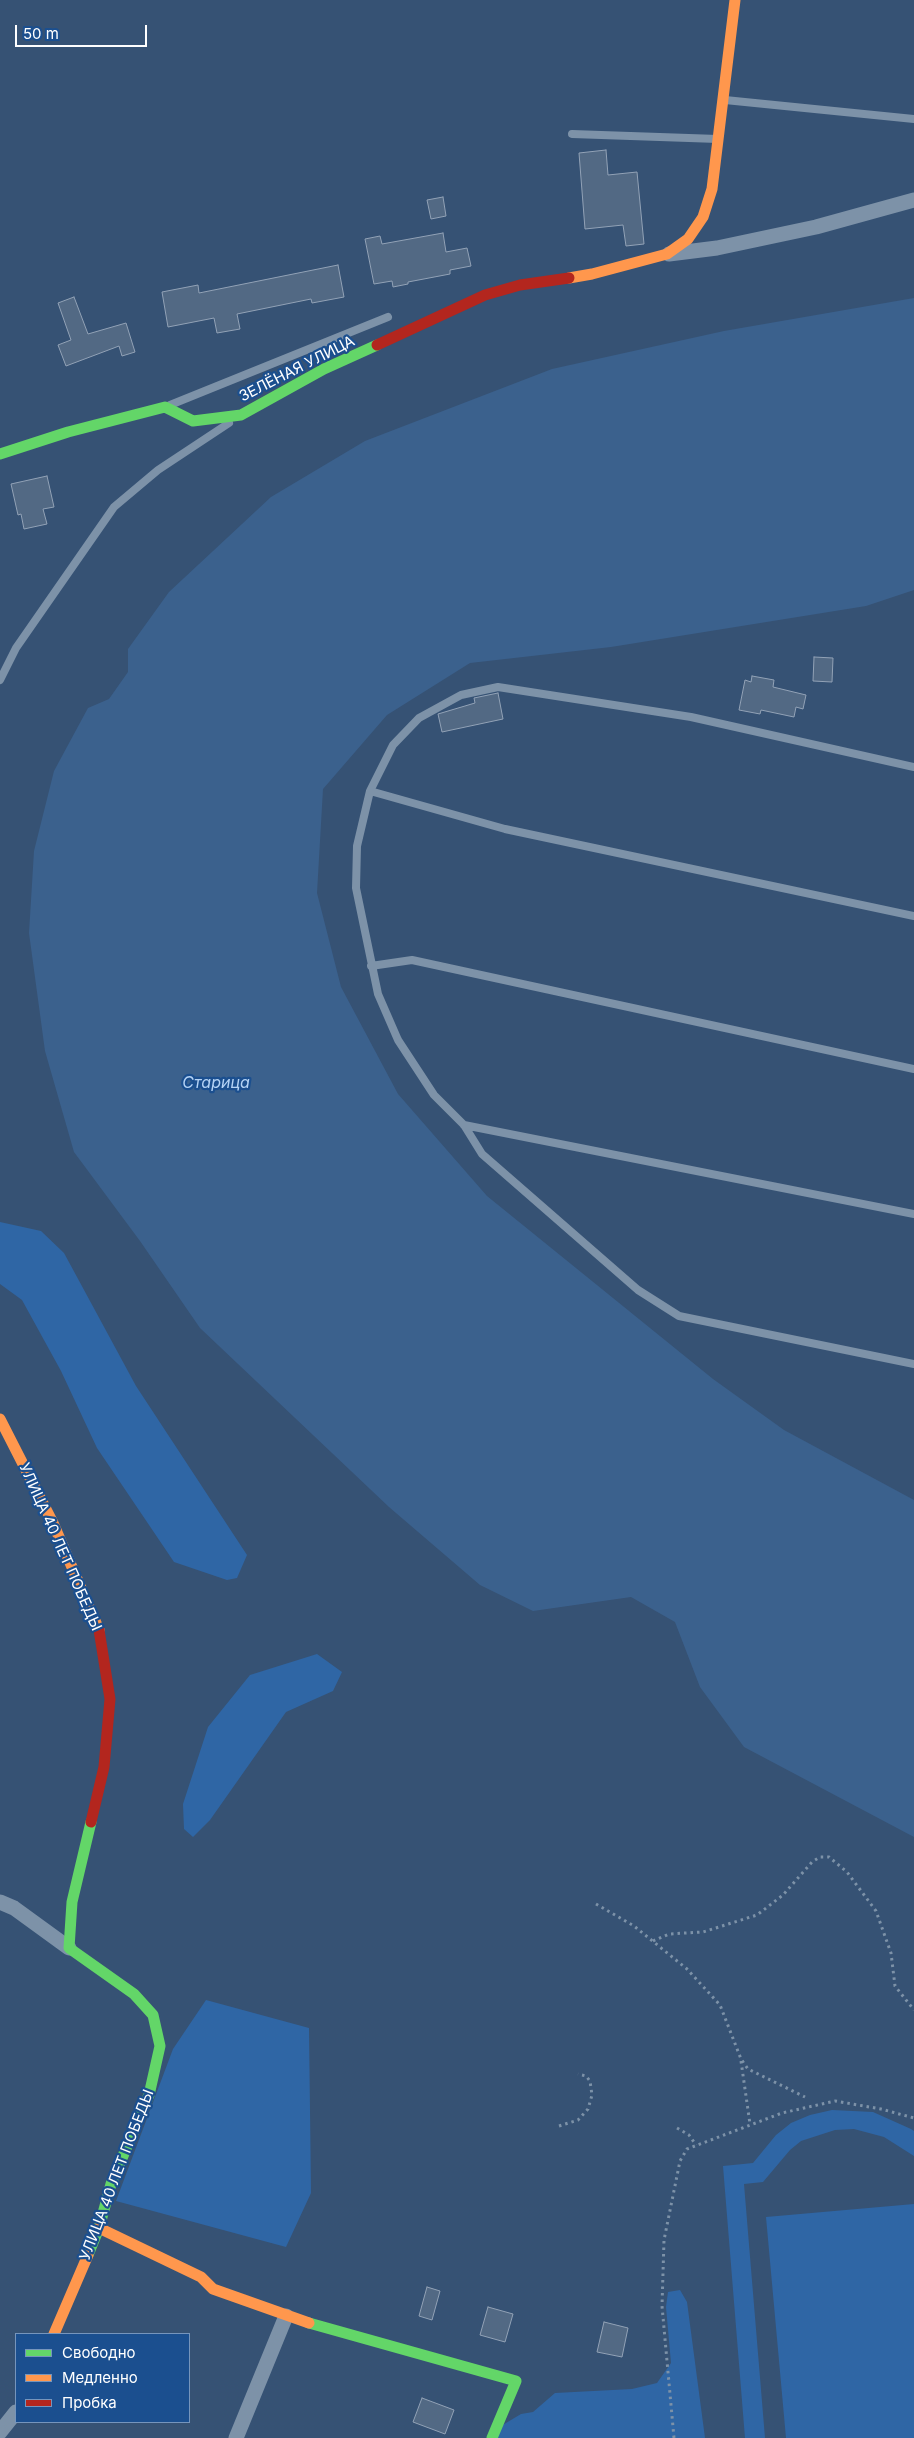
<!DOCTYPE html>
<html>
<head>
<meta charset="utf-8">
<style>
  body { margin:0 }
  #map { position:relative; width:914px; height:2438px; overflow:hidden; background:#365274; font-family:Inter,sans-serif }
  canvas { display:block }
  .legend { position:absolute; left:15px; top:2333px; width:175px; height:90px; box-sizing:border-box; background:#1b4f8f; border:1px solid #7695bc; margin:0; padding:6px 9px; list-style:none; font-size:15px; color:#fff }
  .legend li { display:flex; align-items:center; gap:10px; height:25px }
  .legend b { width:25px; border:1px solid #7695bc }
  .scale { position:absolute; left:15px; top:25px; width:132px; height:22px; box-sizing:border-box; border:2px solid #fff; border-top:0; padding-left:6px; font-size:15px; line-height:18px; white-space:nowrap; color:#fff; -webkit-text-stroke:4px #1b4f8f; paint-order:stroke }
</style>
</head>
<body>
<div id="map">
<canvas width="914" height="2438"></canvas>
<ul class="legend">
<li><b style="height:6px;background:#63d668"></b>Свободно</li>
<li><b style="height:6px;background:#ff974d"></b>Медленно</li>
<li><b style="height:6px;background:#b3261e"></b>Пробка</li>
</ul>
<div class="scale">50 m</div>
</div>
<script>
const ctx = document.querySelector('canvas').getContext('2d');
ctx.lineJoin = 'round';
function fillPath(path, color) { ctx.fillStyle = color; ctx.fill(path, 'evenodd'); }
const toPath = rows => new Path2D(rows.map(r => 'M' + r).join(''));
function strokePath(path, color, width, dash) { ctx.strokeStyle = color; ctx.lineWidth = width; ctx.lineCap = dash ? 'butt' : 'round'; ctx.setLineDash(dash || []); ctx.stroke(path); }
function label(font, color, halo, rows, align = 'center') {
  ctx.font = font + ' Inter,sans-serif'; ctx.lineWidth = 4.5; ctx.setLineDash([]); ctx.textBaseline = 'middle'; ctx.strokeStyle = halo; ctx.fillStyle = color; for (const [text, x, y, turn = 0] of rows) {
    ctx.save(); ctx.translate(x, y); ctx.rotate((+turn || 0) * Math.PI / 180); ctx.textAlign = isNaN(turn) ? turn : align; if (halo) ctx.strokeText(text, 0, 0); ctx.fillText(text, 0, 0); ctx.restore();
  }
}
fillPath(toPath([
  [0,1222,41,1231,64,1253,136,1386,247,1555,237,1578,227,1580,174,1562,97,1448,61,1371,22,1300,0,1284],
  [317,1654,342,1672,333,1691,286,1712,210,1820,193,1837,184,1829,183,1804,208,1727,250,1675],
  [206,2000,309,2028,311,2193,286,2247,116,2201,173,2049],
  [832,2110,873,2112,911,2129,914,2131,914,2156,884,2137,854,2129,835,2130,801,2141,790,2150,763,2182,744,2184,765,2438,745,2438,723,2166,753,2163,776,2135,791,2123,810,2115],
  [914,2204,914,2438,786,2438,766,2217],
  [680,2290,687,2302,705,2438,497,2438,501,2426,521,2414,533,2412,555,2393,632,2389,657,2383,671,2363,666,2307,668,2292]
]), '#2f66a5');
fillPath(toPath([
  [914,298,914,590,866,606,611,647,470,663,387,715,323,789,317,893,341,987,398,1094,487,1196,713,1379,784,1430,914,1500,914,1837,744,1747,700,1687,675,1622,631,1597,533,1611,480,1585,389,1507,200,1328,140,1241,74,1152,45,1051,29,933,34,851,54,771,88,708,109,699,128,672,128,649,169,592,271,497,365,441,552,369,724,331]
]), '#3b618d');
const building = toPath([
  [606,150,608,175,637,172,644,244,626,246,623,225,585,229,579,153,606,150],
  [443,197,446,216,431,219,427,200,443,197],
  [443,233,446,252,467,248,471,266,450,270,450,274,408,282,408,284,393,287,392,281,374,284,365,239,380,236,382,244,443,233],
  [338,265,344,297,312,303,311,299,237,314,240,329,217,333,214,318,168,327,162,292,198,285,199,293,338,265],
  [74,297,88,334,126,323,135,352,122,356,119,346,66,366,58,345,71,340,58,303,74,297],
  [47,476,54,507,43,509,47,524,24,529,21,514,18,515,11,484,47,476],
  [814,657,833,658,832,682,813,681,814,657],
  [752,676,774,680,773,687,806,695,803,709,796,707,794,717,761,710,760,714,739,710,745,680,751,682,752,676],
  [498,693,503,719,442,732,438,714,475,703,474,698,498,693],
  [427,2287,440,2291,432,2320,419,2316,427,2287],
  [488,2307,513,2314,505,2342,480,2335,488,2307],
  [604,2322,628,2328,622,2357,597,2352,604,2322],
  [422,2398,454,2410,445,2434,413,2422,422,2398]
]);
fillPath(building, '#526984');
strokePath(building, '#92a2b6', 1);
strokePath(toPath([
  [596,1904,634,1926,687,1969,720,2005,741,2059,748,2069,805,2097],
  [653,1941,669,1934,703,1932,757,1915,783,1895,812,1862,820,1857,829,1857,847,1872,876,1911,891,1953,895,1986,914,2010],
  [741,2061,750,2124],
  [559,2126,578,2120,588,2109,592,2095,590,2081,586,2076,578,2074],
  [677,2128,689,2135,696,2145],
  [674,2438,662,2306,664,2240,680,2161,687,2149,782,2113,835,2101,881,2109,914,2118]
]), '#7d92a8', 3, [2.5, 4]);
strokePath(toPath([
  [725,100,914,119],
  [572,134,718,139],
  [170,405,388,317],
  [0,680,16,648,114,507,158,470,229,423],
  [914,767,691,717,498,687,461,695,419,718,393,745,370,791,357,846,356,888,378,994,398,1040,434,1095,464,1125,482,1154,638,1290,679,1316,914,1364],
  [370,791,505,829,914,916],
  [371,966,412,960,914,1069],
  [464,1125,914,1214]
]), '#7d92a8', 8);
strokePath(toPath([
  [669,254,717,248,816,227,914,200],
  [0,1902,14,1908,69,1948],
  [0,2432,16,2412],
  [236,2438,286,2316]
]), '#7d92a8', 15);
strokePath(toPath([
  [0,454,68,432,165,407,193,421,241,415,324,369,377,345],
  [88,2255,99,2228,111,2184,149,2095,160,2046,153,2015,134,1994,69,1948,72,1902,91,1822],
  [309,2323,516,2381,492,2438]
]), '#63d668', 11);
strokePath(toPath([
  [569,278,592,274,667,254,688,239,703,217,712,189,735,0],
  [0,1419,53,1523,99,1630],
  [99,2228,201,2277,213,2289,309,2323],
  [54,2334,88,2255]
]), '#ff974d', 11);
strokePath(toPath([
  [377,345,485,295,520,285,569,278],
  [91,1822,104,1767,110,1699,99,1630]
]), '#b3261e', 11);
label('15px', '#fff', '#1b4f8f', [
  ["ЗЕЛЁНАЯ УЛИЦА",297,369,-27],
  ["УЛИЦА 40 ЛЕТ ПОБЕДЫ",60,1547,66],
  ["УЛИЦА 40 ЛЕТ ПОБЕДЫ",117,2175,-69]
]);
label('italic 16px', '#b5d3f5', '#1b4f8f', [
  ["Старица",216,1083]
]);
</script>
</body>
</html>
